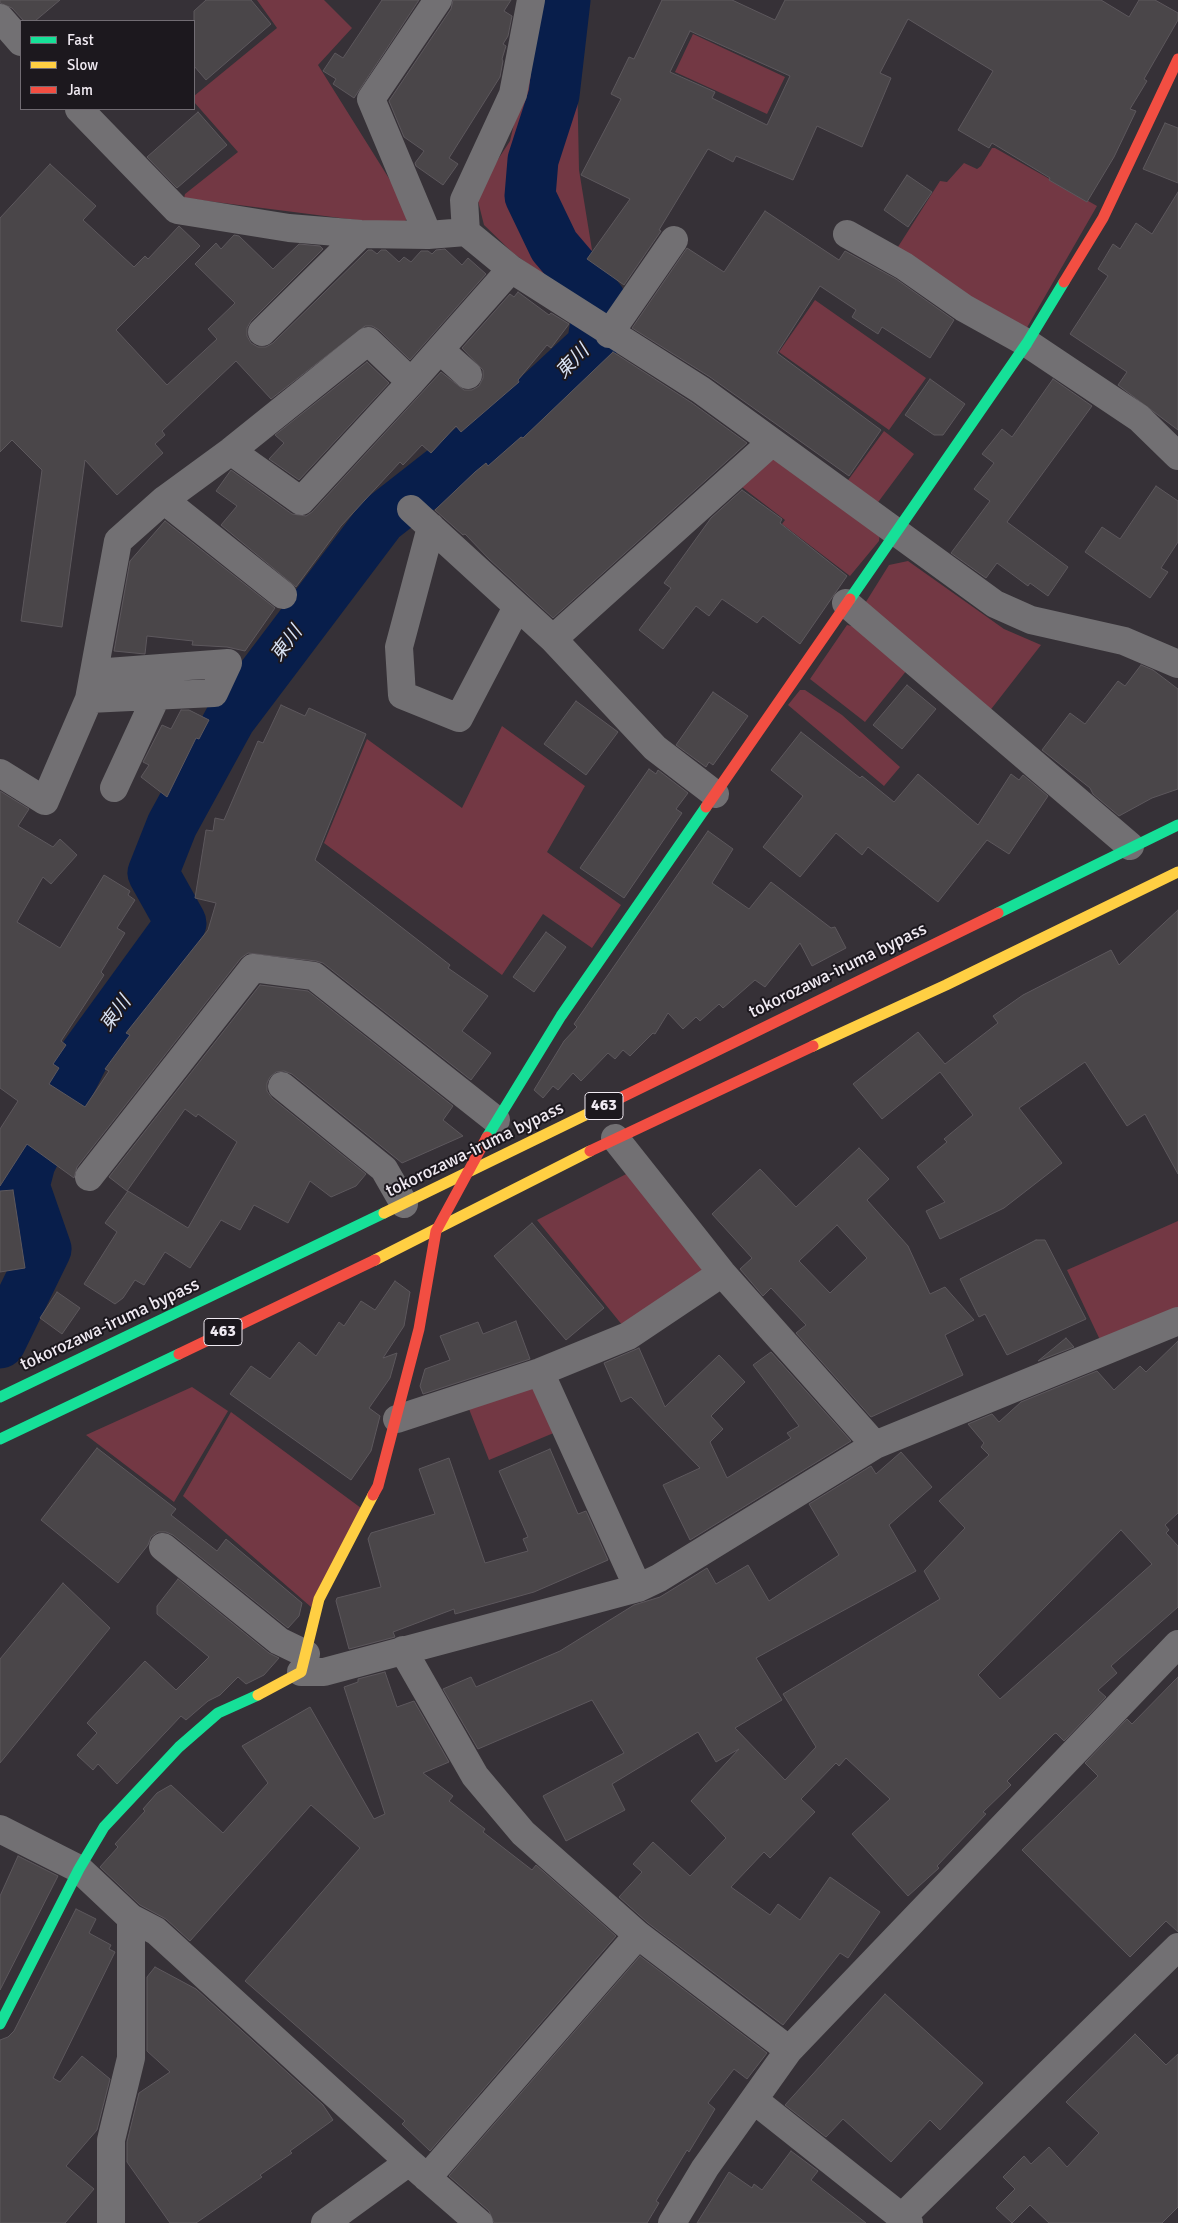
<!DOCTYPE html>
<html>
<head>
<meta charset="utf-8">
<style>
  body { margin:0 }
  #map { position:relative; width:1178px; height:2223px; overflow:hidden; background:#363137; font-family:Signika,sans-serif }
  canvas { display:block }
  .legend { position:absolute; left:20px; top:20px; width:175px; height:90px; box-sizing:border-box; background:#1c181e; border:1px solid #716c73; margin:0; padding:6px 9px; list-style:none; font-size:15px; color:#f0eaf2 }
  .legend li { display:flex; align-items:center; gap:10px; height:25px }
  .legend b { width:25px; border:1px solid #716c73 }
</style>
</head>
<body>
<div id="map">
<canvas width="1178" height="2223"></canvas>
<ul class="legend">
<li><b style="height:6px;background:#16e098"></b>Fast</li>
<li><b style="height:6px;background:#ffcf43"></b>Slow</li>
<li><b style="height:6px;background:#f24e42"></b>Jam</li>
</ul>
</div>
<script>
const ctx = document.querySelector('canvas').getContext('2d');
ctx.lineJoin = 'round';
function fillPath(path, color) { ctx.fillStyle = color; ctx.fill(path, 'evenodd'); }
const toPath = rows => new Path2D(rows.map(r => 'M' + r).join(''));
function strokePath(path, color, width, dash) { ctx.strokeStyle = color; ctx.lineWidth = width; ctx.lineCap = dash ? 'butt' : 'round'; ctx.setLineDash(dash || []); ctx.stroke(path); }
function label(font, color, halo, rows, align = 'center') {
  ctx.font = font + ' Signika,"Noto Sans JP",sans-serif'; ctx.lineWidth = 4; ctx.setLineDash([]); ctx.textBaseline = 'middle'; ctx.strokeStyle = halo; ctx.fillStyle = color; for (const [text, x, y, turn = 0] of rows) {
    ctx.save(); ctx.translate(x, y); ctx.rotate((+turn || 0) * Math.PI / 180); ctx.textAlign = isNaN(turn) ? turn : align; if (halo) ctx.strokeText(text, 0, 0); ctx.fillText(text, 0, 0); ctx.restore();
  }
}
fillPath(toPath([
  [257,0,324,0,352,28,318,65,410,212,403,226,184,198,185,194,238,152,194,102,194,96,277,28],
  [543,0,588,0,577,72,579,170,592,250,561,288,513,253,484,225,476,193,510,141],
  [693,34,785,77,767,114,675,72],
  [992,148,995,148,1097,206,1025,331,896,250,940,181,947,182,964,163,977,169,981,166],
  [815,300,926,378,889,430,779,352],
  [884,431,914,454,876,505,846,483],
  [766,458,782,458,880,531,879,541,850,576,782,524,785,520,738,484],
  [908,561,1004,629,1041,645,985,717,864,605,889,565],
  [847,625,856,627,907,670,865,722,810,679],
  [800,690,805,690,842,715,900,767,884,786,788,705],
  [502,726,585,786,547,852,621,905,592,948,543,914,502,975,324,843,367,739,462,808],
  [634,1170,713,1269,627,1331,537,1220],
  [1178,1221,1178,1312,1101,1342,1067,1270],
  [537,1385,556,1432,489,1460,469,1409],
  [192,1387,228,1411,174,1502,86,1435],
  [231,1412,361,1508,311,1607,183,1496]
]), '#733844');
strokePath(toPath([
  [0,1343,46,1249,24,1186,30,1163,83,1058,181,923,153,873,172,825,230,719,381,519,538,396,592,346,600,300,554,246,530,196,533,160,554,95,565,0]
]), '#081e4b', 51);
const building = toPath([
  [0,0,60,0,35,21,24,21,12,8,0,3,0,0],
  [206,0,251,0,271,24,206,80,194,66,194,11,206,0],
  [382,0,419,0,354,98,333,84,336,79,323,71,335,53,343,58,382,0],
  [453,0,511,0,504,11,512,16,508,36,503,44,506,46,502,59,503,61,500,77,449,158,458,164,443,185,416,166,415,163,424,151,404,137,389,101,451,9,453,0],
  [662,0,732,0,775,20,785,0,1101,0,1129,17,1139,0,1155,0,1178,13,1178,20,1144,79,1147,81,1130,109,1136,111,1114,157,1087,202,1049,180,1050,178,992,143,989,148,958,130,993,71,908,19,880,73,891,78,862,147,817,126,793,180,736,156,733,162,708,149,659,230,661,231,624,285,587,259,630,199,581,175,621,99,611,94,629,57,634,59,662,0],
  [690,31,790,76,767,125,712,98,715,92,670,72,690,31],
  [198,112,227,145,177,188,147,157,198,112],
  [1165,123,1178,128,1178,183,1143,169,1165,123],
  [50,164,96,206,83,220,134,267,145,256,148,259,179,226,200,246,116,330,167,385,217,339,208,329,235,303,195,264,216,243,221,249,234,235,239,236,273,269,299,244,320,246,323,249,251,321,247,328,247,336,251,343,258,347,266,347,273,343,368,250,372,250,377,254,381,250,386,250,399,262,404,257,411,262,421,251,428,251,432,254,436,250,445,249,462,265,468,258,486,274,410,360,379,330,372,326,365,326,271,399,236,361,162,431,165,435,155,444,163,453,117,495,85,460,62,627,21,621,42,470,12,440,0,452,0,218,50,164],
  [907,175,932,192,908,227,884,210,907,175],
  [1178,192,1178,430,1118,385,1127,372,1070,334,1108,276,1098,269,1113,244,1120,249,1136,223,1152,234,1178,192],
  [765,211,839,260,845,251,896,279,954,320,930,358,882,327,878,334,852,317,856,310,820,286,777,353,881,430,849,476,710,377,632,328,687,248,724,272,765,211],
  [518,292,549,315,551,313,569,324,551,348,547,345,518,380,519,382,461,432,456,426,431,453,422,445,403,465,400,462,341,526,296,587,221,525,237,506,216,491,231,470,292,514,306,516,312,512,441,372,464,390,472,390,479,386,483,378,483,370,462,348,510,294,514,297,518,292],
  [613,352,692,403,747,443,553,618,489,559,465,534,463,535,435,510,475,472,486,463,488,466,521,437,523,438,613,352],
  [367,362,389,383,299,480,269,459,284,443,275,435,367,362],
  [930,379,965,404,943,435,934,435,905,415,930,379],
  [1053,379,1092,406,1007,522,1068,567,1048,596,1030,583,1028,586,997,563,986,578,951,553,990,501,974,489,994,463,982,454,1002,429,1012,437,1053,379],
  [1156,486,1178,501,1178,542,1161,568,1168,572,1150,598,1085,552,1102,527,1120,539,1156,486],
  [742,490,782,519,780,523,847,576,800,644,763,616,757,623,722,599,709,616,696,606,663,649,639,630,671,588,664,583,711,518,742,490],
  [165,521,275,608,245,651,227,647,192,645,193,641,147,636,145,654,114,651,130,561,165,521],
  [1141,665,1153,670,1178,689,1178,789,1152,798,1119,816,1093,794,1090,788,1042,750,1070,713,1085,724,1118,681,1125,686,1141,665],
  [907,685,936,709,902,749,873,725,907,685],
  [713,692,748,716,713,765,709,762,706,767,676,745,713,692],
  [576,701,618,732,586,775,544,744,576,701],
  [281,705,305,716,309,708,366,734,315,860,450,965,448,968,488,996,462,1031,491,1053,471,1080,323,963,316,961,248,953,241,958,77,1167,74,1178,27,1144,0,1186,0,1129,18,1101,0,1088,0,791,29,809,18,826,53,847,60,839,77,855,51,884,43,877,17,922,60,948,104,875,130,891,128,895,135,900,117,928,125,933,101,972,104,975,61,1041,66,1045,53,1064,59,1068,49,1084,85,1107,109,1071,105,1069,130,1035,126,1033,208,930,216,903,195,898,206,830,213,831,215,818,224,820,258,741,263,743,281,705],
  [181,710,189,710,209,720,199,739,196,738,167,797,141,777,149,765,143,762,162,725,171,729,181,710],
  [801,732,860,778,862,776,894,802,918,774,978,825,1011,774,1019,780,1023,775,1048,796,1009,854,987,840,938,902,868,847,862,855,836,833,800,877,763,847,803,796,771,770,801,732],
  [649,769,656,774,658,770,688,793,676,809,682,813,624,898,580,868,649,769],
  [708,831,733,849,712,883,749,909,771,882,831,928,835,927,846,948,812,966,800,943,765,987,755,980,723,1008,719,1004,700,1021,696,1017,683,1029,668,1013,655,1034,653,1033,630,1056,623,1050,615,1059,608,1053,581,1081,573,1073,558,1090,553,1086,543,1098,534,1090,564,1041,577,1027,574,1024,708,831],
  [1178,910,1178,1174,1145,1114,1127,1126,1085,1062,1019,1108,1062,1163,1004,1208,940,1239,926,1211,945,1202,917,1167,947,1142,944,1139,973,1115,940,1072,882,1119,853,1084,918,1032,945,1064,998,1023,993,1016,1023,995,1111,950,1119,965,1178,910],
  [546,932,566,947,534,992,513,977,546,932],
  [260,985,308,991,453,1106,443,1120,463,1136,402,1163,292,1074,284,1071,276,1072,270,1077,267,1083,267,1091,272,1098,366,1174,356,1186,331,1197,310,1181,288,1223,254,1205,240,1230,221,1220,190,1268,165,1252,144,1285,135,1280,123,1298,115,1304,84,1284,117,1232,105,1223,128,1191,188,1228,237,1142,198,1114,196,1117,185,1109,127,1191,109,1177,260,985],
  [859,1148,889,1179,867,1200,908,1246,930,1294,945,1287,974,1320,945,1335,963,1375,871,1417,796,1333,806,1325,771,1288,763,1296,740,1269,752,1258,712,1214,760,1169,796,1207,859,1148],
  [837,1225,867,1258,830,1293,799,1261,837,1225],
  [13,1190,25,1268,0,1272,0,1191,13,1190],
  [532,1223,604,1308,566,1340,494,1256,532,1223],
  [1036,1240,1045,1240,1086,1319,1007,1355,985,1314,979,1317,960,1279,1036,1240],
  [395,1281,410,1292,404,1326,383,1358,397,1353,390,1378,369,1408,380,1416,371,1451,351,1480,230,1394,251,1366,270,1379,299,1342,316,1356,339,1322,344,1326,361,1301,375,1310,395,1281],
  [57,1292,80,1308,62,1334,40,1318,57,1292],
  [516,1321,530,1359,423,1394,420,1386,425,1369,450,1360,440,1336,478,1322,483,1334,516,1321],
  [1066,1338,1074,1347,1038,1361,1066,1338],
  [1178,1341,1178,1513,1165,1525,1169,1530,1166,1533,1178,1546,1178,1607,1111,1666,1117,1673,1098,1690,1106,1697,1064,1741,1056,1733,1054,1734,1007,1781,1011,1785,983,1812,986,1814,937,1866,939,1868,908,1896,852,1834,890,1799,846,1758,839,1766,836,1763,801,1799,815,1812,770,1858,764,1852,731,1887,770,1915,778,1904,800,1920,830,1877,880,1912,848,1958,840,1953,783,2025,648,1923,619,1897,642,1872,633,1864,653,1842,690,1876,726,1838,691,1801,739,1749,716,1762,698,1732,612,1784,625,1810,566,1841,543,1796,624,1753,592,1700,478,1749,443,1689,471,1677,476,1687,560,1651,634,1605,660,1597,707,1568,716,1584,748,1565,769,1601,839,1555,809,1504,871,1466,876,1474,901,1452,932,1487,889,1525,916,1571,756,1658,782,1700,735,1728,785,1780,816,1747,783,1694,940,1599,924,1571,965,1528,939,1501,989,1455,981,1447,984,1443,968,1424,992,1414,999,1422,1021,1402,1097,1371,1114,1390,1140,1366,1146,1372,1178,1341],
  [1121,1530,1152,1564,1000,1699,978,1675,1121,1530],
  [639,1348,665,1407,719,1355,745,1382,711,1416,723,1429,710,1442,727,1478,791,1438,787,1433,799,1426,753,1365,771,1352,851,1441,690,1540,663,1485,700,1468,631,1397,621,1402,604,1363,639,1348],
  [97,1448,176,1509,171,1515,217,1551,226,1539,302,1603,299,1616,288,1628,173,1535,166,1532,158,1532,151,1537,148,1545,118,1583,41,1520,97,1448],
  [550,1449,578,1514,586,1511,608,1560,534,1592,455,1614,454,1609,393,1632,395,1637,349,1649,336,1601,337,1598,381,1587,368,1539,371,1533,435,1514,419,1469,449,1458,485,1563,528,1551,523,1539,528,1537,499,1471,550,1449],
  [178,1579,269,1653,279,1658,264,1675,246,1684,238,1677,220,1695,208,1701,186,1720,181,1716,117,1784,98,1764,93,1770,77,1755,97,1733,87,1723,145,1661,176,1690,209,1657,157,1614,157,1606,178,1579],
  [63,1583,110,1628,0,1763,0,1659,63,1583],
  [385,1672,397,1707,414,1701,449,1762,423,1773,453,1796,449,1801,485,1829,483,1832,532,1870,536,1865,616,1936,430,2151,402,2124,405,2121,245,1981,360,1848,311,1805,190,1941,166,1919,140,1905,100,1867,118,1847,115,1844,145,1811,143,1809,157,1793,171,1785,223,1833,268,1783,242,1746,310,1707,374,1819,385,1814,344,1687,358,1682,358,1679,385,1672],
  [1178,1677,1178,1932,1166,1921,1130,1957,1022,1850,1098,1776,1085,1763,1127,1719,1132,1724,1178,1677],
  [18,1856,58,1876,0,1990,0,1896,18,1856],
  [76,1909,96,1919,89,1933,111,1945,109,1949,115,1952,53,2078,60,2082,82,2056,110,2079,97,2130,66,2166,94,2189,65,2223,0,2223,0,2040,8,2037,14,2031,76,1909],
  [640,1956,767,2053,747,2079,734,2069,708,2103,715,2109,689,2152,687,2150,656,2201,659,2203,647,2223,494,2223,489,2211,449,2176,640,1956],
  [155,1967,196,1989,323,2105,333,2120,290,2151,292,2153,260,2175,262,2177,196,2223,170,2223,127,2162,127,2142,139,2093,170,2072,147,2051,147,1977,155,1967],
  [885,1994,983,2083,940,2130,930,2120,891,2162,843,2119,826,2137,785,2105,885,1994],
  [1135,2034,1166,2065,1178,2054,1178,2207,1162,2223,1049,2223,1030,2205,1012,2223,996,2208,1015,2189,1003,2177,1024,2156,1031,2164,1049,2147,1067,2167,1099,2133,1066,2102,1135,2034],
  [791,2151,818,2171,811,2180,866,2223,697,2223,729,2172,752,2188,754,2184,762,2190,791,2151]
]);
fillPath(building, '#4a4649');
strokePath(building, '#5d585d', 1);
strokePath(toPath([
  [0,18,21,42],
  [79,109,177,210,289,228,361,234,428,235,466,232,511,269,701,390,995,604,1031,620,1124,641,1178,664],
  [466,232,464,200,513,94,531,0],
  [847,234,904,266,964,308,1027,343,1139,418,1178,456],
  [428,235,371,99,438,0],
  [262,332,361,234],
  [609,334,674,240],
  [440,350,468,375],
  [231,451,301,501,411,382],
  [164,500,283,595],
  [411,509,553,639],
  [431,527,399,647,402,695,459,718,517,607],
  [846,603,1130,846],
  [89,699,214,693,228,663,94,673],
  [0,773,45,801,89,699,118,541,164,500,231,451,368,341,411,382,511,269],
  [114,788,157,695],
  [715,794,655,748,553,639,772,442],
  [282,1086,384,1169,404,1204],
  [615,1138,722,1273,875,1445],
  [89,1177,253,968,314,976,496,1120],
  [540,1372,638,1588],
  [397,1419,540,1372,628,1336,722,1273],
  [163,1547,279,1641,306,1654],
  [403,1650,475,1776,523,1833,638,1935,789,2050],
  [301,1672,324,1672,638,1588,659,1578,875,1445,1178,1321],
  [0,1829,79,1869,131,1918,156,1931,409,2162,479,2223],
  [754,2100,909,2223],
  [427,2178,638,1935],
  [902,2217,1178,1947],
  [111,2223,111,2140,131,2058,131,1918],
  [325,2223,409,2162],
  [672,2223,705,2168,789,2050,1178,1644]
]), '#727073', 28);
strokePath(toPath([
  [850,599,1027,343,1064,282],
  [998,913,1178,825],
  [487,1137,561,1016,706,807],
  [0,1397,384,1213],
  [0,1439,179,1354],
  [0,2024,79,1869,104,1827,179,1747,218,1713,258,1695]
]), '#16e098', 11);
strokePath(toPath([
  [813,1046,946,985,1178,872],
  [384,1213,614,1101],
  [375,1260,590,1151],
  [258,1695,301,1672,319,1599,373,1495]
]), '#ffcf43', 11);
strokePath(toPath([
  [1064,282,1103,218,1178,59],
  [706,807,850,599],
  [614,1101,998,913],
  [590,1151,813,1046],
  [179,1354,375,1260],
  [373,1495,378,1486,419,1329,436,1231,487,1137]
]), '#f24e42', 11);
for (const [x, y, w] of [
  [604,1106,38],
  [223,1332,38]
]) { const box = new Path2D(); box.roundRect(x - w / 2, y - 13.5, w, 27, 4); ctx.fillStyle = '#1c181e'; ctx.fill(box); strokePath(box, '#f0eaf2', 1); }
label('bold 16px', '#f0eaf2', null, [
  ["463",604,1106],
  ["463",223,1332]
]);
label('18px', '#f0eaf2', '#1c181e', [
  ["tokorozawa-iruma bypass",838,971,-26],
  ["tokorozawa-iruma bypass",475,1150,-26],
  ["tokorozawa-iruma bypass",110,1325,-25]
]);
label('italic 19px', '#dae3f4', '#1c181e', [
  ["東川",573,362,-46],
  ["東川",287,644,-53],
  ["東川",116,1014,-54]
]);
</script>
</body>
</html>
